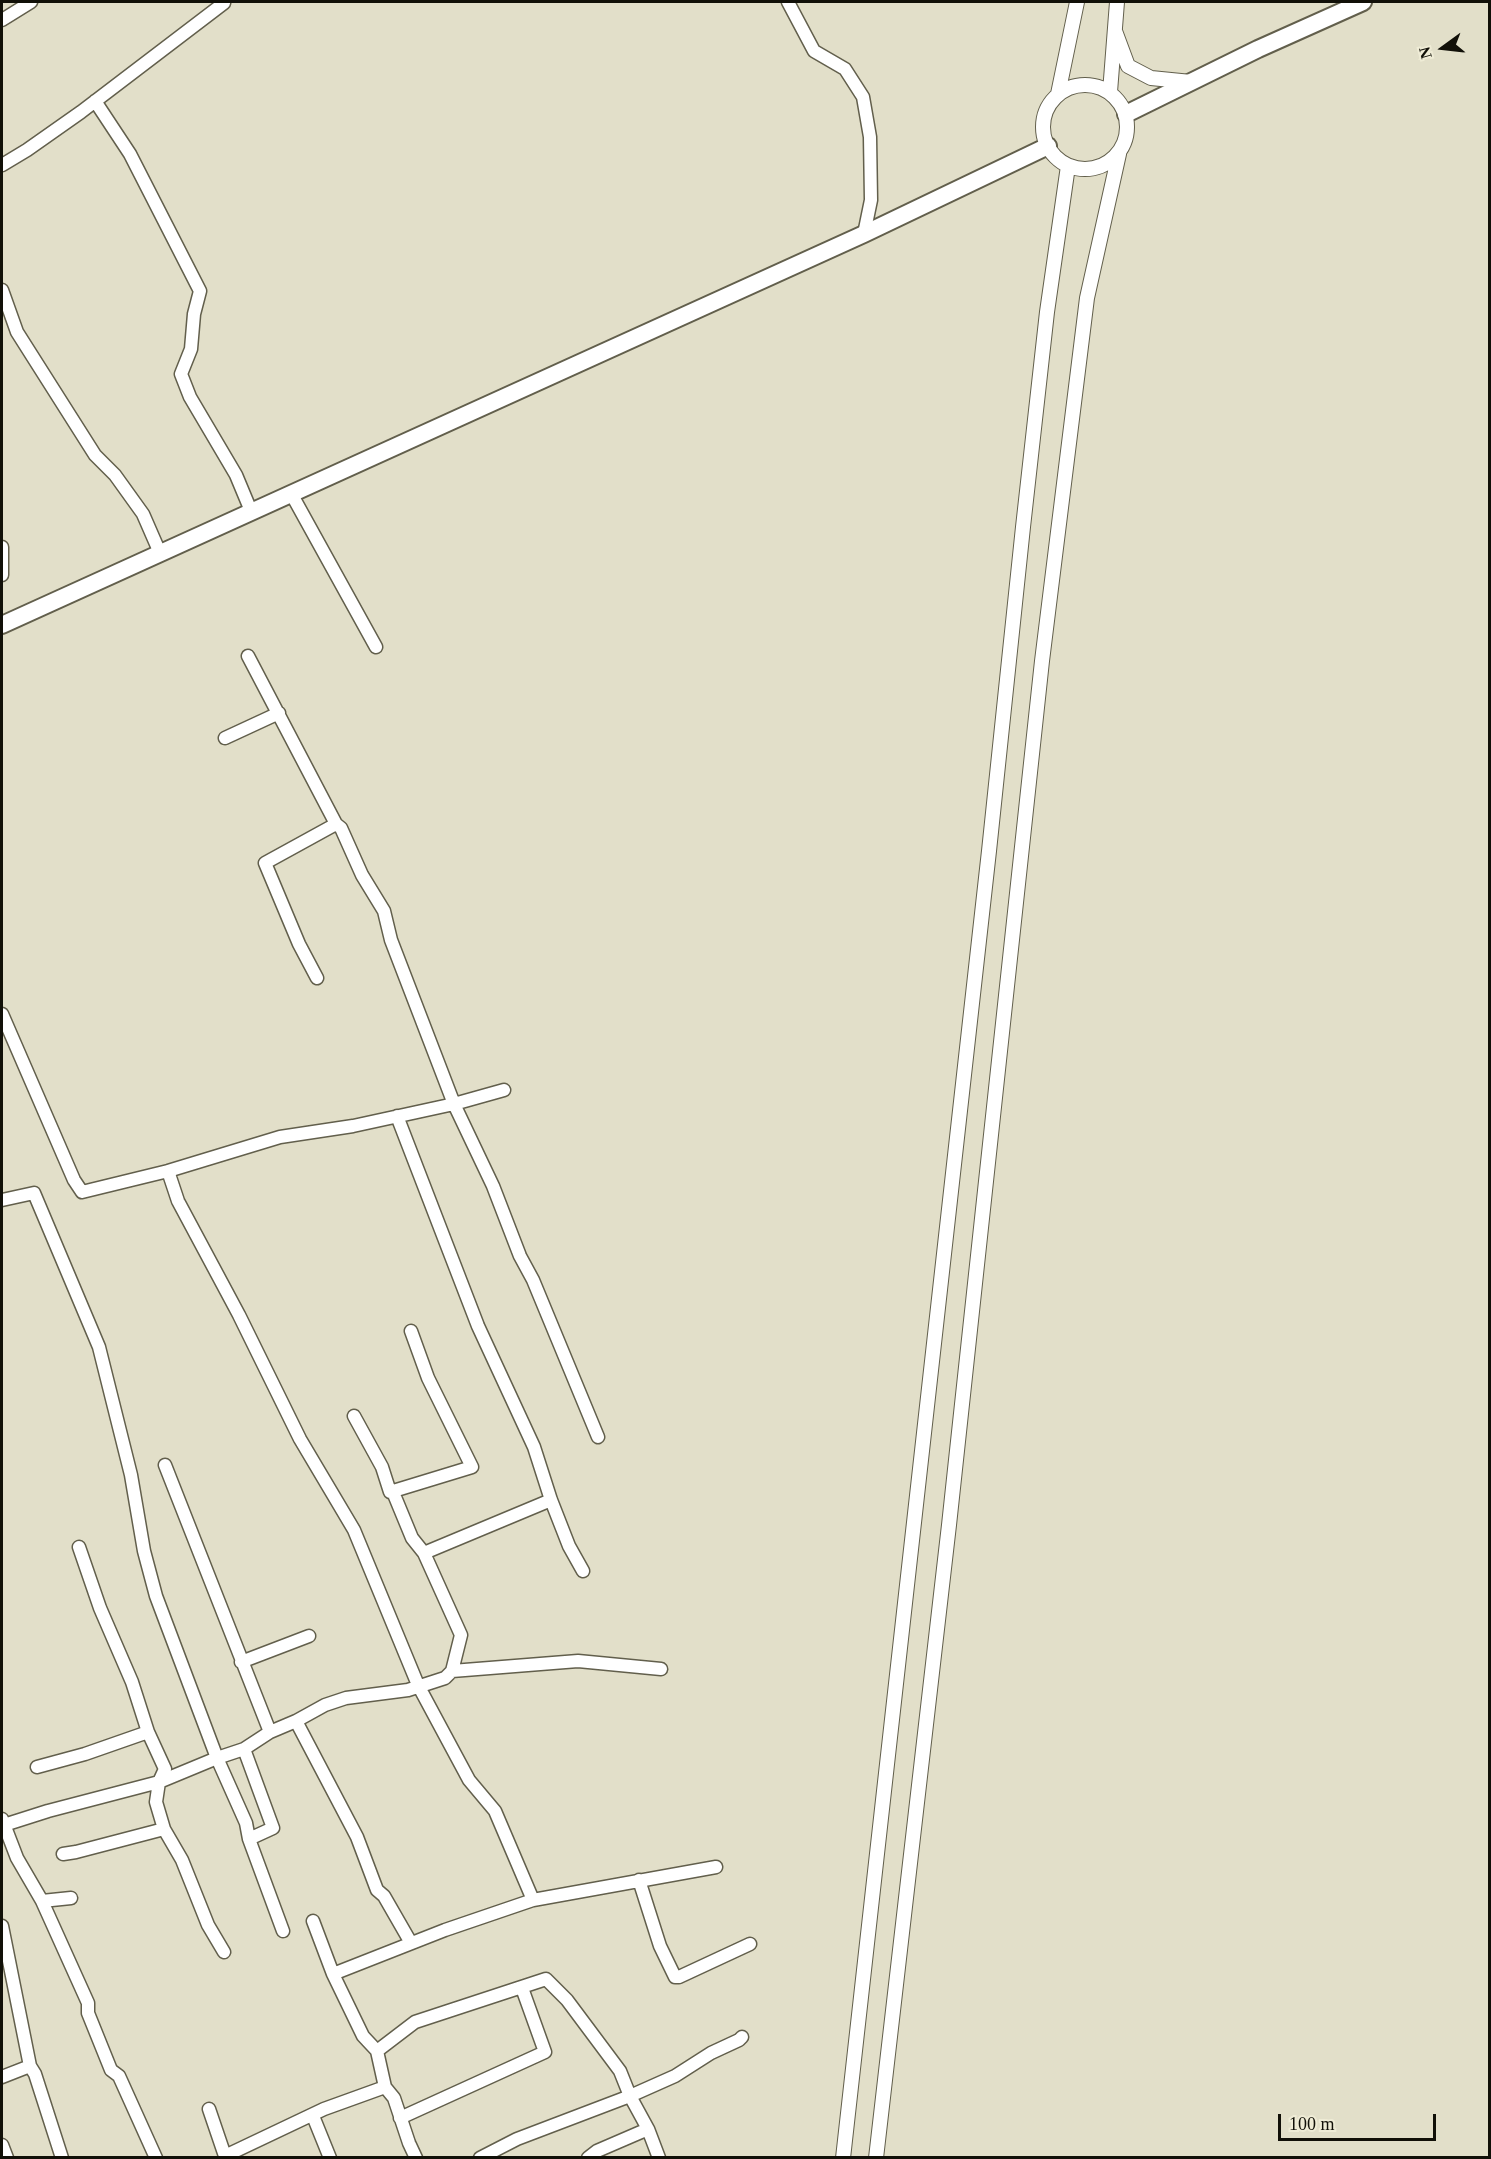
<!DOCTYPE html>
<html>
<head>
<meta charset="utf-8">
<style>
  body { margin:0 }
  #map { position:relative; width:1491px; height:2159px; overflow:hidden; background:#e2dfc9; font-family:Georgia,serif }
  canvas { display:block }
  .frame { position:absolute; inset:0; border:3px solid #111008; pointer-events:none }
  .north { position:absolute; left:1413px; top:18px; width:60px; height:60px; -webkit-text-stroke:4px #efecd6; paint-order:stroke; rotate:255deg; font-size:16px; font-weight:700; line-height:24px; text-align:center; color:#111008 }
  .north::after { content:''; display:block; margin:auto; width:21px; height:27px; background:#111008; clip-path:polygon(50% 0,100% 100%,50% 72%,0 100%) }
  .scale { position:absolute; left:1278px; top:2114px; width:158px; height:27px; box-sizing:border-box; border:3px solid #111008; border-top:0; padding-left:8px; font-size:18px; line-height:21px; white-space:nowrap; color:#111008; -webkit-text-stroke:4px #efecd6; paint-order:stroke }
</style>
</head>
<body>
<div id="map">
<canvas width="1491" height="2159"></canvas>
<div class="frame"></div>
<div class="north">N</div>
<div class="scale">100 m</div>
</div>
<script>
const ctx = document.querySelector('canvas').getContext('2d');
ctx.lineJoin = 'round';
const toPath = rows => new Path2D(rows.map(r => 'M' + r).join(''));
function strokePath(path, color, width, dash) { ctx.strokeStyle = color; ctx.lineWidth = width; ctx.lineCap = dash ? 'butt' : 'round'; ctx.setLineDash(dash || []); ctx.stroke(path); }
const minor = toPath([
  [788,2,814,51,845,69,863,97,870,137,871,200,864,234],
  [2,20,31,2],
  [95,101,130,154,200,291,194,314,191,349,181,374,190,397,236,475,251,511],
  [2,165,27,150,81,112,224,3],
  [2,290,17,332,95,455,115,475,143,514,160,553],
  [292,495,376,647],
  [2,547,2,575],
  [248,656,336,824,341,828,362,875,384,911,391,940,454,1104,493,1186,520,1256,533,1280,598,1437],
  [225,738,279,713],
  [317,978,299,944,265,863,336,824],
  [2,1014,74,1180,82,1192,168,1171,280,1137,353,1126,454,1104,504,1090],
  [397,1116,478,1326,534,1447,551,1500,569,1546,583,1571],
  [168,1171,178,1201,239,1315,300,1439,354,1530,418,1685,469,1780,495,1811,533,1900],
  [2,1200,34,1193,99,1347,131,1475,144,1551,156,1596,217,1758,246,1823,249,1839,283,1931],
  [354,1416,382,1467,390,1492,472,1467,428,1378,411,1331],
  [165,1465,270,1732],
  [393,1492,412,1538,424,1553,461,1635,452,1671],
  [79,1547,100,1608,132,1682,148,1732,165,1769,159,1782,156,1802,164,1829,182,1860,208,1925,224,1952],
  [424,1553,551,1500],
  [241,1662,309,1636],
  [296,1721,357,1837,377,1890,384,1896,411,1943],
  [244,1749,273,1828,249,1839],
  [37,1767,85,1754,148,1732],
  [2,1819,17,1858,42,1901,88,2003,88,2013,111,2070,119,2076,156,2158],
  [4,1825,48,1811,159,1782,217,1758,244,1749,270,1732,296,1721,325,1705,346,1698,408,1690,445,1678,452,1671,578,1661,661,1669],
  [63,1854,76,1852,164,1829],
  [639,1880,660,1946,675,1977,679,1977,750,1944],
  [42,1901,71,1898],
  [313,1921,333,1974,363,2036,377,2051,385,2087,394,2098,409,2143,416,2158],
  [2,1926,30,2066,35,2074,62,2158],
  [333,1974,445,1930,533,1900,716,1867],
  [377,2051,415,2022,546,1979,567,2000,620,2071,630,2096,648,2129,659,2158],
  [2,2077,30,2066],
  [209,2109,225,2156,324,2109,385,2087],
  [313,2116,330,2158],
  [400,2118,545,2052,522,1988],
  [2,2145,7,2158],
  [480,2158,517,2139,630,2096,675,2076,711,2053,739,2040,742,2037],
  [588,2158,597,2151,648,2129]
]);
const tertiary = toPath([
  [1115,31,1128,66,1151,78,1191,82],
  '1043 127a42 42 0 1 1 84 0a42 42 0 1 1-84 0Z',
  [1110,92,1117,2],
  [1058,94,1077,2],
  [843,2158,989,851,1023,527,1047,312,1068,166],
  [876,2158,949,1525,1042,661,1087,298,1119,154]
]);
const secondary = toPath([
  [1126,114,1258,49,1363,2],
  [2,625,864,234,1048,146]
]);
strokePath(minor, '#625f4c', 15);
strokePath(tertiary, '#625f4c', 16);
strokePath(secondary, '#625f4c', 20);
strokePath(minor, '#fff', 12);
strokePath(tertiary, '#fff', 14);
strokePath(secondary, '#fff', 16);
</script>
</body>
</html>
